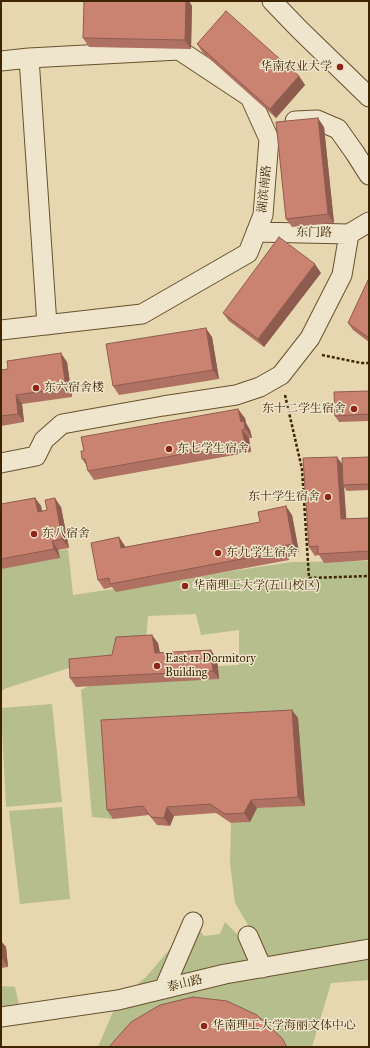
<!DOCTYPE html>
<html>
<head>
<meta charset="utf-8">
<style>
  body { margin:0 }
  #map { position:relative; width:370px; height:1048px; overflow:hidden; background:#e7d7b1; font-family:"IM FELL Great Primer",serif }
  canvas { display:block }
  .frame { position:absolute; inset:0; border:2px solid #3b2502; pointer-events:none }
</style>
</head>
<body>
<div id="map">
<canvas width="370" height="1048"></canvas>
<div class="frame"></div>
</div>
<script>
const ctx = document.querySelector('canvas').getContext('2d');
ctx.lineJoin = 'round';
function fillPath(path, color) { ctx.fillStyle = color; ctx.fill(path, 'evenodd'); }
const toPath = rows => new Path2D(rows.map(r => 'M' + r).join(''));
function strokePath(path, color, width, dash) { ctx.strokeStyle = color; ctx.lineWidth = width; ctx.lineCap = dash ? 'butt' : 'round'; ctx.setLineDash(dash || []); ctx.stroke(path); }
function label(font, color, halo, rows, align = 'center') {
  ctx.font = font + ' "IM FELL Great Primer","Noto Serif SC",serif'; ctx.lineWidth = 3; ctx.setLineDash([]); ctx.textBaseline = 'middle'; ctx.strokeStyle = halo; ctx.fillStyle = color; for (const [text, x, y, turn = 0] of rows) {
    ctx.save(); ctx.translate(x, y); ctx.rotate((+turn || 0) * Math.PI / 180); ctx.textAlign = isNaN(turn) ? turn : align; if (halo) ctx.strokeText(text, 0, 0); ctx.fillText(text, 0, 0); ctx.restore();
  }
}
fillPath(toPath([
  [68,549,73,595,292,562,369,561,369,980,331,983,312,1047,288,1047,287,1045,98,1047,118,1000,146,977,193,922,204,936,220,934,225,922,243,940,252,932,235,903,230,863,231,823,250,822,257,808,305,805,298,719,113,819,92,817,81,690,116,671,239,665,239,630,201,635,196,614,148,616,146,641,115,662,81,664,4,689,1,693,1,560],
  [52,704,62,802,6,807,1,708],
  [62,807,70,899,20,904,9,811],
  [1,986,15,987,21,1014,1,1017]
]), '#b5be8c');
const street = toPath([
  [272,1,299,29,369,97],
  [29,58,47,325],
  [1,61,29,58,179,50,250,97,269,139,263,215,248,253,142,314,1,330],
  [295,121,317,120,338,129,355,153,369,175],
  [256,232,349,234,369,222],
  [1,463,36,456,44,440,62,424,163,406,236,395,260,387,281,375,310,338,342,275,349,234],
  [248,936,262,968],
  [164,989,193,922],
  [1,1017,118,1000,225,974,369,949]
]);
strokePath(street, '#66522e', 21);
strokePath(toPath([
  [322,355,361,363,369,363],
  [285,395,302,469,309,578,369,576]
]), '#3b2502', 2.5, [3, 2]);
strokePath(street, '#efe5cc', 19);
fillPath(toPath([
  [186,1,189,1,192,6,191,49,89,47,83,38],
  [197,44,299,76,305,85,276,118,203,53],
  [324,127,334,223,292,227,286,219],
  [321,273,264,347,229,321,223,313],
  [369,278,369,342,353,330,348,323],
  [212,337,219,379,119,395,113,386],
  [67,362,72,397,22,404,24,422,1,426,1,370],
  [369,391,369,421,339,422,335,416],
  [245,418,246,423,250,430,252,438,249,438,251,452,94,480,88,471,87,466,82,459],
  [369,457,369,490,347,491,344,487,346,519,369,518,369,560,324,563,319,555,315,556,309,547,342,464],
  [35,498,41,506,42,511,61,507,69,548,58,550,60,558,1,569,1,504],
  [292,515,299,552,288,554,289,560,116,592,112,587,104,589,98,580,119,537,125,547,260,522],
  [158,643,160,652,217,659,219,679,76,687,70,678,112,655],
  [298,718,305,806,257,808,250,822,231,823,216,813,174,816,170,826,157,825,149,815,113,819,107,810],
  [1,941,6,947,8,967,1,968]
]), '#af7161');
fillPath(toPath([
  [186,1,189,1,192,6,191,49,185,40],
  [299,76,305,85,276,118,270,109],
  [318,118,324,127,334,223,328,214],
  [315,264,321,273,264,347,258,339],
  [206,328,212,337,219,379,213,370],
  [61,353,67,362,72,397,66,388],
  [16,395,22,404,24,422,18,414],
  [238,409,245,418,246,423,250,430,252,438,241,422],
  [242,430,249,438,251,452,245,443],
  [337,457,343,465,343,485,344,487,347,528,341,519],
  [35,498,41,506,44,521,38,512],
  [55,498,61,507,69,548,62,539],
  [286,506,292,515,299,552,293,544],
  [119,537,125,546,127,556,121,548],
  [52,541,58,550,60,558,54,549],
  [282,546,288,554,289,560,283,551],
  [152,635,158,643,161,661,155,653],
  [211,650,217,659,219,679,213,671],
  [292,710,298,718,305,806,298,797],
  [251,800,257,808,250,822,244,813],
  [167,807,174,816,170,826,164,818],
  [1,941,6,947,8,967,2,958,1,950]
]), '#8e5c4f');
const building = toPath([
  [84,1,186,1,185,40,83,38,84,1],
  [226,11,299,76,270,109,197,44,226,11],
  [318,118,328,214,286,219,276,122,318,118],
  [279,237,315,264,258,339,223,313,279,237],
  [369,278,369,338,348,323,369,278],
  [206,328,213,370,113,386,106,344,206,328],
  [61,353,66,388,16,395,18,414,1,416,1,370,8,369,7,361,61,353],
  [369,391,369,414,335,416,334,392,369,391],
  [238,409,241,422,244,421,245,429,242,430,245,443,88,471,85,459,82,459,81,451,84,451,81,437,238,409],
  [337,457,341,519,369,518,369,551,318,554,318,546,309,547,303,458,337,457],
  [369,457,369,484,343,485,342,458,369,457],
  [35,498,38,512,47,510,45,500,55,498,62,539,52,541,54,549,1,559,1,504,35,498],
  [286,506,293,544,282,546,283,551,110,584,109,578,98,580,91,543,119,537,121,548,260,522,258,512,286,506],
  [152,635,155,653,211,650,213,671,70,678,69,659,112,655,116,637,152,635],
  [292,710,298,797,251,800,244,813,225,814,210,804,167,807,164,818,151,817,143,806,107,810,101,720,292,710],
  [1,950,2,958,1,958,1,950],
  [193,997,227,1001,257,1015,282,1038,287,1047,109,1047,131,1022,160,1005,193,997]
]);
fillPath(building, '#cb8371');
strokePath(building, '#8e5c4f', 1);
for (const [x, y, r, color] of [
  [340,67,4,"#8f2418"],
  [36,388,4,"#8f2418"],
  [354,409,4,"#8f2418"],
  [169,449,4,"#8f2418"],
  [328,497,4,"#8f2418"],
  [34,534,4,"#8f2418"],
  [218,553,4,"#8f2418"],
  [185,586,4,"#8f2418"],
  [157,666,4,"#8f2418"],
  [204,1026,4,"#8f2418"]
]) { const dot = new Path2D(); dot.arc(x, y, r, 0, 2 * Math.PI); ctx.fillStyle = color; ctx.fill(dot); strokePath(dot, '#efe5cc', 1.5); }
label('12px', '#3b2502', '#efe5cc', [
  ["华南农业大学",332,67,"right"],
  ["东六宿舍楼",44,388],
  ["东十二学生宿舍",346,409,"right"],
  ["东七学生宿舍",177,449],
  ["东十学生宿舍",320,497,"right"],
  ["东八宿舍",42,534],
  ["东九学生宿舍",226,553],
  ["华南理工大学(五山校区)",193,586],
  ["East 11 Dormitory",165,659],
  ["Building",165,673],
  ["华南理工大学海丽文体中心",212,1026]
], 'left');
label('12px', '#3b2502', '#efe5cc', [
  ["湖滨南路",265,189,-84],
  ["东门路",314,233,1],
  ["泰山路",185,984,-14]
]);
</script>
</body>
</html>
